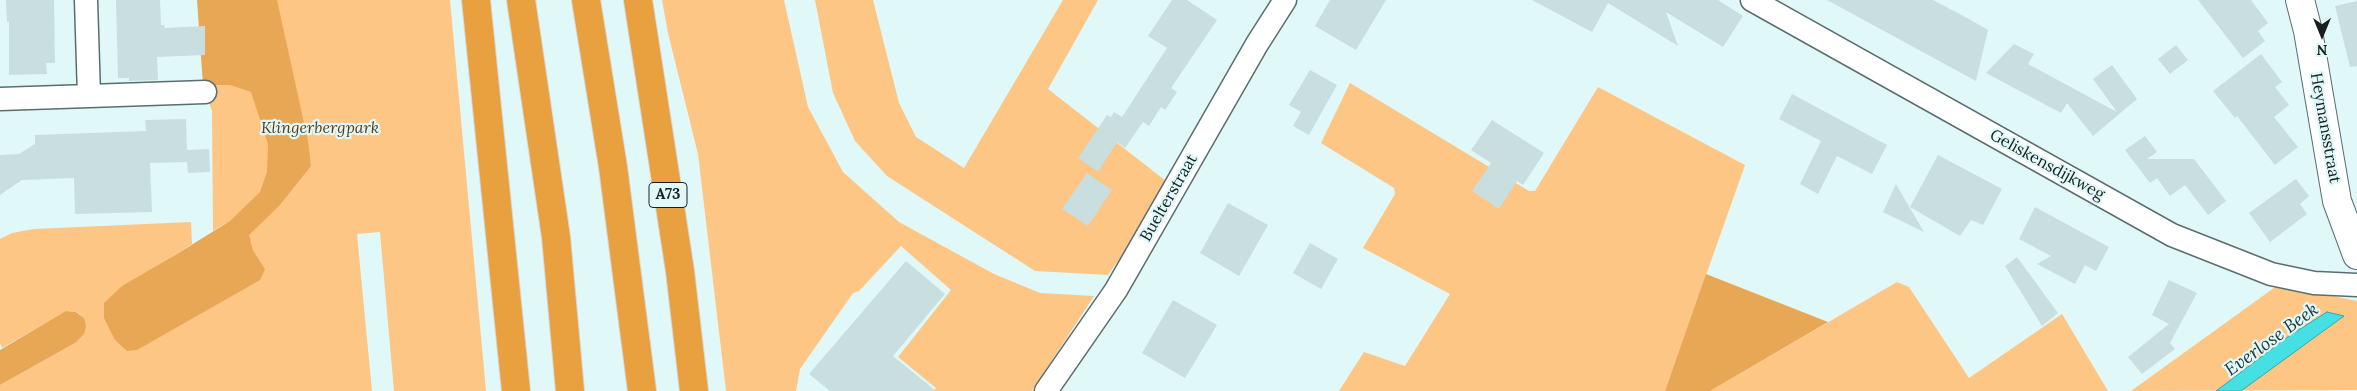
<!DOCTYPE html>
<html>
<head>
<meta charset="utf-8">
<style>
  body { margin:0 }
  #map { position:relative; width:2357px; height:391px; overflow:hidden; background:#e1f8f8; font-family:Lora,serif }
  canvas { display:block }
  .north { position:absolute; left:2297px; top:10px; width:50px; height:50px; -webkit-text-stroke:4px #e1f8f8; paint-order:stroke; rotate:180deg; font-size:14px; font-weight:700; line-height:20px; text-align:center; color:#171f1f }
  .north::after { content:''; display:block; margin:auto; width:18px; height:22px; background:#171f1f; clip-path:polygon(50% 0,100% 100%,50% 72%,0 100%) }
</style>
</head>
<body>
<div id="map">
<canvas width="2357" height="391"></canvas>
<div class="north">N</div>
</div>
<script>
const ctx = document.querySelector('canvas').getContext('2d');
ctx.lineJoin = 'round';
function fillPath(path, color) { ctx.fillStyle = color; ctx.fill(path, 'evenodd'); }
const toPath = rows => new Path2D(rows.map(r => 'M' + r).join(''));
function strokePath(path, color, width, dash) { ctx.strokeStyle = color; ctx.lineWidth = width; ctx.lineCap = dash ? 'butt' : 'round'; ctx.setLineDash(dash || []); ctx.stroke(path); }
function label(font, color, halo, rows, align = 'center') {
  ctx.font = font + ' Lora,serif'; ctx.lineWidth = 4.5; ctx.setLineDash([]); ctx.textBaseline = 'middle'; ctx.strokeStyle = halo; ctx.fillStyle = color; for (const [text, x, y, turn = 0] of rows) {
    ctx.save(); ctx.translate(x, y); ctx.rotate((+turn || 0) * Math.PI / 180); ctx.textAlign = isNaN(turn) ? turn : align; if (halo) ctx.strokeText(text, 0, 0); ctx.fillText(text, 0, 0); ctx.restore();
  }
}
fillPath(toPath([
  [220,0,450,0,486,391,394,391,380,232,357,234,372,391,0,391,0,385,75,343,84,318,77,312,67,311,2,348,0,343,0,239,12,233,34,229,191,222,192,244,172,257,265,269,253,250,251,242,226,223,213,231,212,111,203,85,222,85],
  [662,0,784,0,808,107,843,172,899,222,994,274,1040,293,1094,296,1032,391,934,391,936,388,898,357,951,290,901,246,859,291,853,293,800,369,796,391,726,391,698,154,668,33],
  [815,0,873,0,899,103,916,137,964,168,1063,0,1098,0,1048,89,1166,181,1123,254,1108,275,1035,271,887,176,855,141,833,93],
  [1350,83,1529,191,1535,191,1598,87,1745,165,1665,391,1339,391,1364,352,1405,366,1450,294,1363,248,1395,194,1394,188,1321,143],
  [1897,282,1909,287,1969,378,2062,314,2108,391,1710,391],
  [2278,285,2357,301,2357,390,2131,391]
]), '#fdc685');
fillPath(toPath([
  [197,0,277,0,308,141,311,166,279,206,249,235,253,250,265,269,260,280,137,350,127,351,115,340,104,318,104,303,122,286,172,257,230,221,260,192,267,172,268,144,251,92,230,85,203,85],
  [1706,274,1828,322,1710,391,1665,391],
  [66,311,76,312,84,318,86,326,84,334,75,343,0,385,0,350]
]), '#e8a755');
const water = toPath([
  [2327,312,2344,316,2241,391,2216,391,2289,336,2327,312]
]);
fillPath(water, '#46e0e4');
strokePath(water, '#38a6a9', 1);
fillPath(toPath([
  [6,0,54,0,55,63,46,63,47,74,9,75,9,22,7,22],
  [116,0,160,0,161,25,164,25,165,28,205,26,205,55,157,57,158,80,129,81,129,78,118,78],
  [1172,0,1187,0,1217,20,1171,88,1177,92,1165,110,1161,107,1149,126,1143,122,1125,148,1117,142,1098,172,1078,158,1107,115,1111,117,1114,112,1122,117,1167,48,1148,36],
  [1330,0,1386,0,1356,50,1315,26],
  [1532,0,1718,0,1743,16,1723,47,1666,12,1678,46,1608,3,1592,32],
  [1827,0,1933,0,1969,19,1988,30,1976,81],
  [2198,0,2251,0,2268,23,2258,31,2265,41,2243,58],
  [2357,1,2357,66,2350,67,2335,6],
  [2014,44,2034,54,2028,64,2117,112,2093,79,2112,65,2137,99,2093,136,2067,103,2061,113,1986,73],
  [2176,45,2188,60,2170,74,2158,59],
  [2261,54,2282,82,2275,87,2289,105,2274,117,2298,147,2275,165,2237,116,2235,118,2213,91],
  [1310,70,1337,85,1309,135,1293,126,1301,112,1289,105],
  [1792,94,1887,145,1872,174,1837,156,1818,194,1800,184,1821,141,1779,119],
  [186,119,187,150,209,149,210,172,188,173,187,162,150,163,152,212,75,214,74,178,22,180,0,195,0,155,19,154,35,144,35,135,146,131,145,120],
  [1492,120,1544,153,1523,185,1517,181,1499,209,1472,191,1491,163,1471,150],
  [2145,136,2157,152,2147,159,2194,159,2226,201,2208,215,2185,185,2170,196,2157,178,2150,183,2125,150],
  [1938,155,2002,189,1983,225,1971,220,1960,236,1910,207],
  [1087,173,1112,190,1088,226,1062,209],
  [2296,179,2309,196,2300,204,2307,214,2270,242,2249,213],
  [1896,184,1924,232,1883,212],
  [1228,203,1268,225,1239,276,1200,253],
  [2035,207,2109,247,2096,271,2085,265,2075,284,2037,264,2051,256,2019,239],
  [1310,243,1338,259,1321,289,1293,273],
  [2017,257,2058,313,2042,326,2005,266],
  [906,261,945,294,893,356,936,391,830,391,809,374],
  [2169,280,2197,293,2170,343,2175,349,2142,374,2128,357,2169,324,2152,315],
  [1173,300,1217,325,1185,378,1142,353]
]), '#c8dedf');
const street = toPath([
  [1752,0,2172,235,2271,274,2314,283,2357,285],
  [89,96,205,92],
  [0,99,89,96,86,0],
  [1046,391,1116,290,1257,44,1285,0]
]);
const secondary = toPath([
  [2300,0,2308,31,2337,201,2357,255]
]);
const highway = toPath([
  [476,0,516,391],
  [521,0,556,237,570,391],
  [586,0,613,167,642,391],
  [638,0,680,271,694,391]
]);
strokePath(street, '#5b6e6f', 25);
strokePath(secondary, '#5b6e6f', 30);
strokePath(highway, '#d5d7d7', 30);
strokePath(street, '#fff', 22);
strokePath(secondary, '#fff', 28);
strokePath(highway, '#e9a13f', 28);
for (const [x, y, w] of [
  [668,195,38]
]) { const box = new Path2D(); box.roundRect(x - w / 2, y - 12.5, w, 25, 4); ctx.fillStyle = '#e1f8f8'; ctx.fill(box); strokePath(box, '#171f1f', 1); }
label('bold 15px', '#171f1f', null, [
  ["A73",668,195]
]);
label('italic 16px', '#583c1a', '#e1f8f8', [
  ["Klingerbergpark",320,128]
]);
label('16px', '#171f1f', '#e1f8f8', [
  ["Heymansstraat",2325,128,80],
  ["Geliskensdijkweg",2047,165,29],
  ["Buelterstraat",1169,198,-60]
]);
label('italic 18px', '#20393a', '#e1f8f8', [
  ["Everlose Beek",2272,340,-36]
]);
</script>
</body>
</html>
